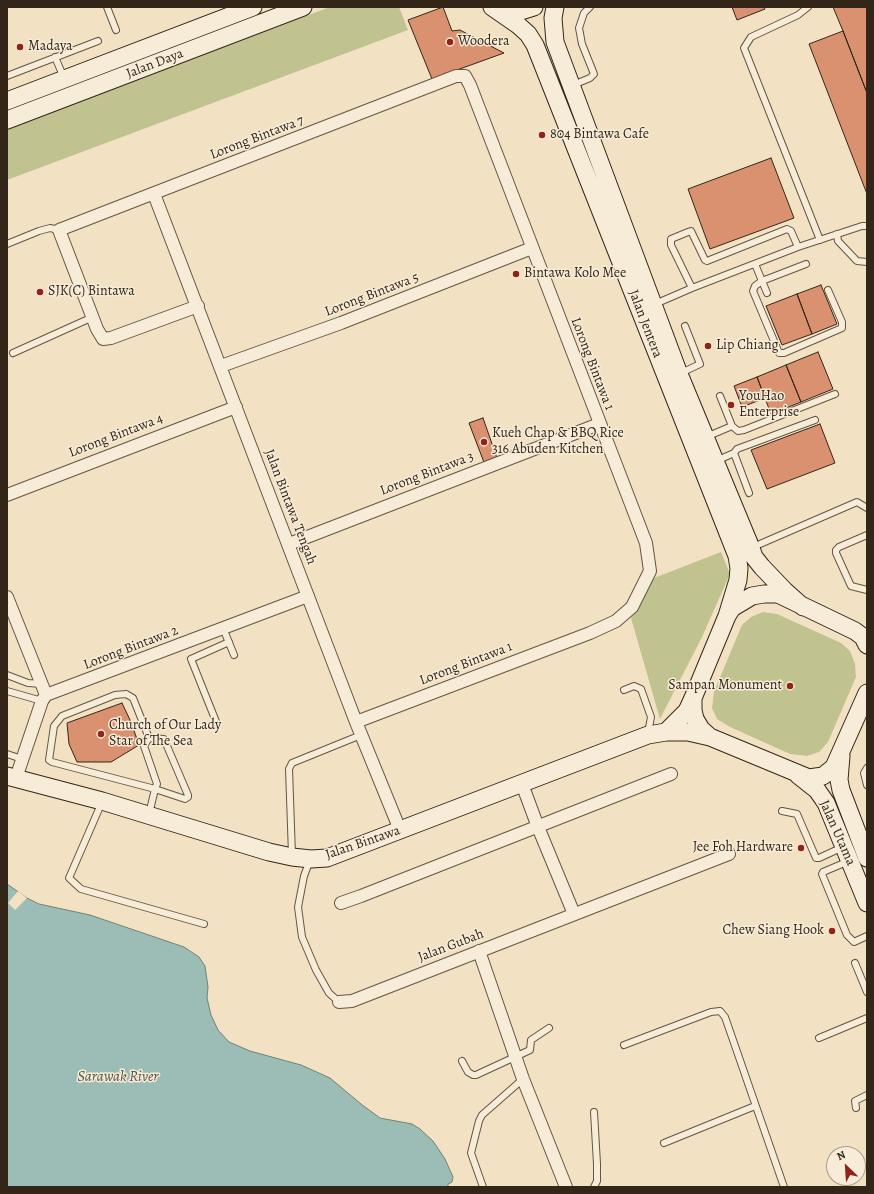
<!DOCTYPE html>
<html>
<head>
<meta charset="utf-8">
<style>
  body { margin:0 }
  #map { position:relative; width:874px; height:1194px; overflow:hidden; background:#f2e2c3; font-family:Alegreya,serif }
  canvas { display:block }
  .frame { position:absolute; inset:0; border:8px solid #332619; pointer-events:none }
  .north { position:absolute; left:826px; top:1146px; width:40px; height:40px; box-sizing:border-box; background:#f7ecd8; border:1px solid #a99d8c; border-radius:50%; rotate:335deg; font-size:11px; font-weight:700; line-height:16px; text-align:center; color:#332619 }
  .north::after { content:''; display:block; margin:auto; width:14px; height:18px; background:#8f2418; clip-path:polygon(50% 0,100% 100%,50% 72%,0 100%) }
</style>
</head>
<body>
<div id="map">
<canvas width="874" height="1194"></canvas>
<div class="frame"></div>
<div class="north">N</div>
</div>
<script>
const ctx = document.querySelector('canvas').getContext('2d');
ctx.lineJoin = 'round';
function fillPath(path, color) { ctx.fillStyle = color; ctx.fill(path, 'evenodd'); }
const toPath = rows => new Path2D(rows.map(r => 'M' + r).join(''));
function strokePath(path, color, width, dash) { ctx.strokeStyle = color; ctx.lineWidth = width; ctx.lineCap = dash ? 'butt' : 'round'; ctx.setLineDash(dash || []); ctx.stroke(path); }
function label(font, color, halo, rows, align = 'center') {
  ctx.font = font + ' Alegreya,serif'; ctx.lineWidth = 3; ctx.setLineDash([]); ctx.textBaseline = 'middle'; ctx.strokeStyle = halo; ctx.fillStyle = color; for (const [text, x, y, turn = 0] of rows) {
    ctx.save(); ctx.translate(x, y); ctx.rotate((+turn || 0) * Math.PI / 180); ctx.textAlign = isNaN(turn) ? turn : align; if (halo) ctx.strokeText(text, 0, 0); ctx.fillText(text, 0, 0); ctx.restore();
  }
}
fillPath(toPath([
  [330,7,399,7,408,30,7,180,7,129],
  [721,552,730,574,702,637,660,719,631,618,654,578],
  [763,612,777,614,841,643,850,651,855,664,856,677,828,742,819,752,807,756,790,754,730,727,717,719,712,708,714,692,742,625,751,617]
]), '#c0c28f');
const water = toPath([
  [7,884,27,898,39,904,90,915,184,947,199,957,205,966,208,987,207,998,211,1015,218,1030,229,1042,250,1051,301,1065,330,1078,361,1104,380,1118,412,1124,420,1129,433,1141,445,1159,453,1177,452,1182,448,1184,448,1187,7,1187,7,884]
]);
fillPath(water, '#9bbdb5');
strokePath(water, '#718177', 1);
fillPath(toPath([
  [18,891,27,898,15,910,8,903]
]), '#f2e2c3');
const building = toPath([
  [443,7,452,31,460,30,504,53,432,79,408,20,443,7],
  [732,7,764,7,765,9,737,20,732,7],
  [833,7,867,7,867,93,843,31,833,7],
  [843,31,867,93,867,194,809,44,843,31],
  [771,158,794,218,710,249,688,189,771,158],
  [821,285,837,324,812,334,797,294,821,285],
  [797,294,812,334,782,345,766,306,797,294],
  [818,352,833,389,801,402,786,365,818,352],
  [786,365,801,402,771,414,757,377,786,365],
  [757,377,765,398,742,407,734,386,757,377],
  [483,418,498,461,485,465,469,423,483,418],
  [820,424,835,463,767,489,751,450,820,424],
  [122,703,131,722,139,745,111,762,77,762,69,744,67,723,122,703]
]);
fillPath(building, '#da916f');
strokePath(building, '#332619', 1);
const lane = toPath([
  [107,7,116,30],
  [808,7,798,15,751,37,744,48,820,240],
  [55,57,64,78],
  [7,76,98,41],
  [573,85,590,78,594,74,582,44,579,28,584,13,590,7],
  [837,234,838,241,857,261,867,262],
  [7,244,39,231,50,228,59,230],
  [755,264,767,293],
  [806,264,762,281,755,286,753,291,779,353,784,353,842,328,842,322,828,290],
  [692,288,671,245,671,239,688,232,691,231,705,260,707,261,787,229,791,231,798,247],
  [655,304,692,288,798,247,862,226,867,226],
  [13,353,93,317],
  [681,373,700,364,685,326],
  [720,396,732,426,738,431,744,430,835,394],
  [706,437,732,426],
  [734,453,749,493],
  [716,461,734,453,737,449,815,420],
  [867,535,839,547,836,550,836,553,851,586,867,590],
  [760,544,857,502,867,508],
  [223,628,234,655],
  [7,675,28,683,42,684],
  [624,690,634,686,641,689,651,717,648,733],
  [7,691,42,701],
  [126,694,133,698,149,738,144,746,157,784,155,789,52,762,49,760,54,726,62,716,115,695,126,694],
  [217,724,191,659,229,642],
  [149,738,164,739,188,795,188,797,185,799,155,789,149,814],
  [7,754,22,759],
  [867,768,864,773,867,785],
  [102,802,69,878,81,889,204,924],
  [782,811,797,814,816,858,819,858,843,847],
  [292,855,289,769,292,763,361,735],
  [310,860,304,876,298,907,302,937,316,970,329,993,339,1002],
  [849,861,823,872,822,874,847,935,854,942,867,936],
  [855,963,867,992],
  [819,1038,867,1018],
  [624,1045,711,1012,720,1011,725,1017,784,1187],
  [462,1061,468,1072,473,1075,476,1075,530,1050,531,1040,549,1028],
  [856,1108,855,1101,867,1095],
  [594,1112,597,1164,597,1181,594,1187],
  [664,1143,755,1106],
  [483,1187,471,1153,479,1121,482,1115,523,1079]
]);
const street = toPath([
  [154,194,356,722,400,830],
  [198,306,111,338,103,339,97,329,59,230,456,76,465,76,470,85,646,543,650,571,632,607,616,621,590,633,356,722],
  [221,366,341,323,532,248],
  [7,495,236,407],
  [289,544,599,424],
  [7,597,46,695],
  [16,778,42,701,46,695,308,596],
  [522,784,538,827,574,914],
  [341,903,361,896,671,774],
  [479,951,523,1079,566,1187],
  [339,1002,352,1001,729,854]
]);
const secondary = toPath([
  [492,7,518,25,528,34,535,45,737,556,739,568,738,580,727,616],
  [555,7,553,18,555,42,679,374,751,548,754,557,762,567,784,590,803,607],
  [497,9,508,12,518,12,534,7],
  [7,101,253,7],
  [7,120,303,7],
  [867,645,863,637,855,631,778,594,764,594,752,596,732,608,727,616,693,698,693,710,695,719,701,729,710,737,809,778,823,776,834,767,867,693],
  [666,732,687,711,693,698],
  [841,756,839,780,841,790,867,858],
  [798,775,817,790,826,803,867,903],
  [7,776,102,801,269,852,292,857,311,859,327,858,648,735,666,732,688,732,710,737]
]);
strokePath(lane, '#635544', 8);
strokePath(street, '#635544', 14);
strokePath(secondary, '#332619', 19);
strokePath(lane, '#f7ecd8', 6);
strokePath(street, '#f7ecd8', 12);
strokePath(secondary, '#f7ecd8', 17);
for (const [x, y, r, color] of [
  [450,42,4,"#8f2418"],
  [20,47,4,"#8f2418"],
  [542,135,4,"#8f2418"],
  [516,274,4,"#8f2418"],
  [40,292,4,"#8f2418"],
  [708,346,4,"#8f2418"],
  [731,405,4,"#8f2418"],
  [484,442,4,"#8f2418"],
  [790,686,4,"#8f2418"],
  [101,734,4,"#8f2418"],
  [801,848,4,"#8f2418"],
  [832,931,4,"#8f2418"]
]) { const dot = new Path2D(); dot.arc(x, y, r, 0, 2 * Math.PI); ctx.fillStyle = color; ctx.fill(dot); strokePath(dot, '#f7ecd8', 1.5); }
label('14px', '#332619', '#f7ecd8', [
  ["Woodera",458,42],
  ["Madaya",28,47],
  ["804 Bintawa Cafe",550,135],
  ["Bintawa Kolo Mee",524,274],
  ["SJK(C) Bintawa",48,292],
  ["Lip Chiang",716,346],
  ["YouHao",739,397],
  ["Enterprise",739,413],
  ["Kueh Chap & BBQ Rice",492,434],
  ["316 Abuden Kitchen",492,450],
  ["Sampan Monument",782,686,"right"],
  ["Church of Our Lady",109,726],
  ["Star of The Sea",109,742],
  ["Jee Foh Hardware",793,848,"right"],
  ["Chew Siang Hook",824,931,"right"]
], 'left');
label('14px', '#332619', '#f7ecd8', [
  ["Jalan Daya",155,64,-21],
  ["Lorong Bintawa 7",257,138,-21],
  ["Lorong Bintawa 5",372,295,-21],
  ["Jalan Jentera",645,324,69],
  ["Lorong Bintawa 1",592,364,69],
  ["Lorong Bintawa 4",116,436,-21],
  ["Lorong Bintawa 3",427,474,-21],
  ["Jalan Bintawa Tengah",290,507,69],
  ["Lorong Bintawa 2",131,648,-21],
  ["Lorong Bintawa 1",466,664,-21],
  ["Jalan Utama",837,833,66],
  ["Jalan Bintawa",363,843,-19],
  ["Jalan Gubah",451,946,-21]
]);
label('italic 15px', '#525348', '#f7ecd8', [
  ["Sarawak River",118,1077]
]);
</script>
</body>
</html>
